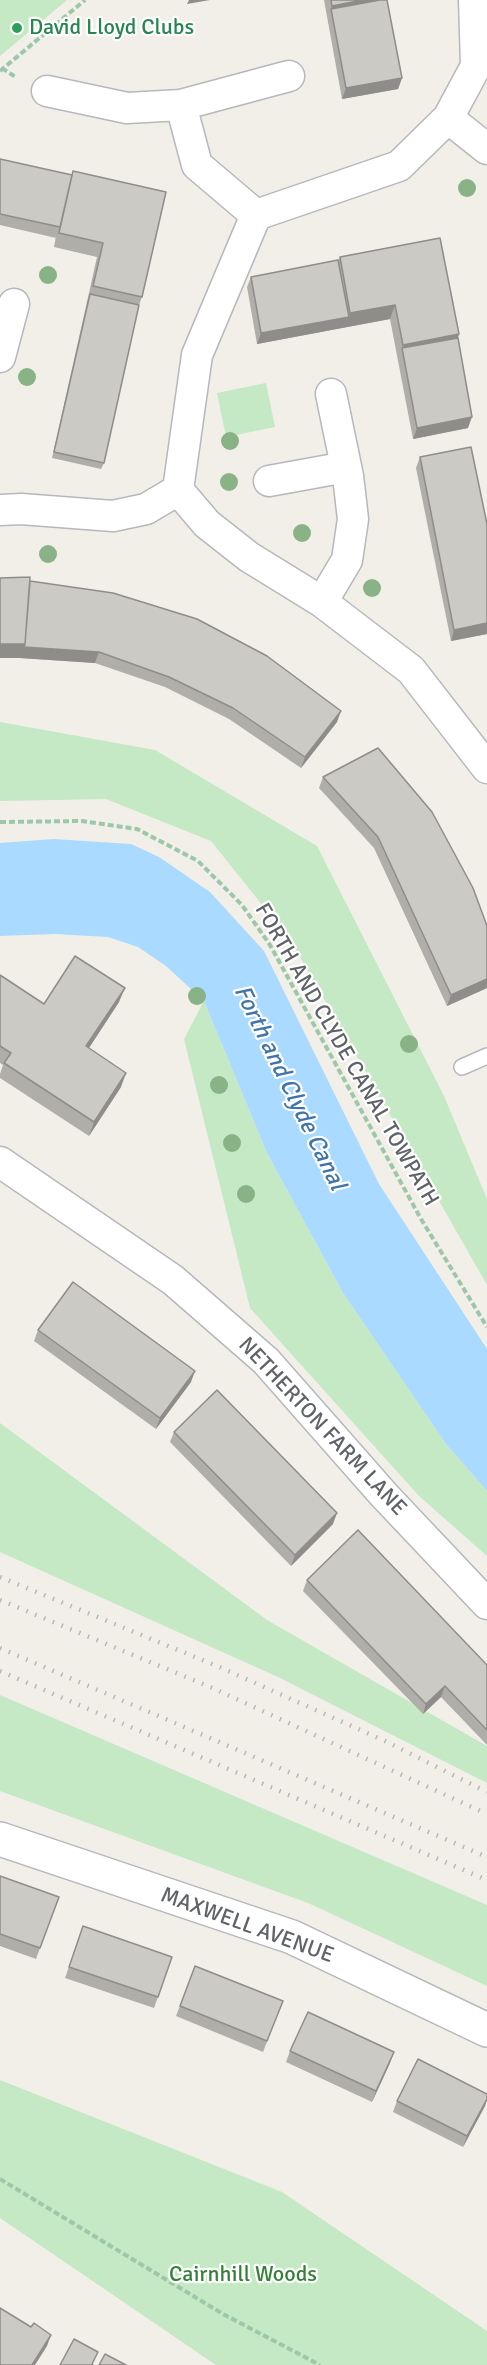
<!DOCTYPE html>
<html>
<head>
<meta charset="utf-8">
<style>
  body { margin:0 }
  canvas { display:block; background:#f1efe8 }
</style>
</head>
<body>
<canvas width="487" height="2365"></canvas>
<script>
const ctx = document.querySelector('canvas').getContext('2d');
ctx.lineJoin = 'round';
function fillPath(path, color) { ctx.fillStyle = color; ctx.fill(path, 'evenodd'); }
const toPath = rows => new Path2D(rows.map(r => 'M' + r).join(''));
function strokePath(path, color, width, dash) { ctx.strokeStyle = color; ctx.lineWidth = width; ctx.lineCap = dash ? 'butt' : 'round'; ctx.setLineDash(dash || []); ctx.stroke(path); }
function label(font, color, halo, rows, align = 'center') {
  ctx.font = font + ' Signika,sans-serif'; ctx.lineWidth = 4.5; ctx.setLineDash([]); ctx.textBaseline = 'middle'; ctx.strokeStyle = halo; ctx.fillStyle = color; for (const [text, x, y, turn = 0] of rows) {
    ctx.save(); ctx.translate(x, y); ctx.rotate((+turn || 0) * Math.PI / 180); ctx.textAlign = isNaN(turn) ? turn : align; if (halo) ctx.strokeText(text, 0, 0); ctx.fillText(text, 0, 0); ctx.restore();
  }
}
fillPath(toPath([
  [0,0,67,0,0,56],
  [266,383,275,427,226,437,217,393],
  [0,722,155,750,317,846,444,1096,487,1199,487,1285,291,941,211,841,106,799,0,801],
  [204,1001,267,1153,343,1293,446,1444,487,1491,487,1556,419,1496,250,1308,184,1039],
  [0,1423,267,1620,487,1746,487,1783,278,1677,0,1552],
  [0,1695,487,1905,487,1986,308,1903,0,1791],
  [0,2080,282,2192,487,2331,487,2365,216,2365,0,2218]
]), '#c5e8c5');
fillPath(toPath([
  [54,839,131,844,159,857,210,892,264,951,379,1184,487,1349,487,1491,446,1444,343,1293,267,1153,204,1001,166,966,138,947,108,937,55,934,0,936,0,843]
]), '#aadaff');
const service = toPath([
  [462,1067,487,1056]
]);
const minor = toPath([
  [474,0,476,66,448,118,399,166,256,215,197,355,178,490,207,524,249,557,322,602,411,670,487,768],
  [47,91,127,108,181,105,289,76],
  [181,105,197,165,256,215],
  [448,118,487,149],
  [0,357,14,304],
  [269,481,346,467],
  [0,510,21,509,113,516,146,509,178,490],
  [322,602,347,560,353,519,348,476,331,394],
  [0,1162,173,1280,266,1361,384,1495,487,1604]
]);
const tertiary = toPath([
  [0,1839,292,1937,487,2030]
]);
strokePath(service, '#b5b8bc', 18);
strokePath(minor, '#b5b8bc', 33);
strokePath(tertiary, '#b5b8bc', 36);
strokePath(toPath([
  [2,68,17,78],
  [0,71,85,0],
  [0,822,82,821,137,829,198,861,242,905,270,945,421,1219,487,1327],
  [0,2179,223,2314,320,2365]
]), '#9cc7a9', 4, [6, 3]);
strokePath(service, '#fff', 15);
strokePath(minor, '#fff', 30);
strokePath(tertiary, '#fff', 33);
strokePath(toPath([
  [0,1577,217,1666,385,1741,487,1792],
  [0,1600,208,1686,487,1814],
  [0,1648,487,1857],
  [0,1671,487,1880]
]), '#b6b7b8', 4.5, [1.5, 8]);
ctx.fillStyle = '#89b387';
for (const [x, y] of [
  [467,188],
  [48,275],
  [27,377],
  [230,441],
  [229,482],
  [302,533],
  [48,554],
  [372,588],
  [197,996],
  [409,1044],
  [219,1085],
  [232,1143],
  [246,1194]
]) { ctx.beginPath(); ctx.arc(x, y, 9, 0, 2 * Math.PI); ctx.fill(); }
fillPath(toPath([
  [324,0,387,0,402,78,398,89,342,99],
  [0,159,72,175,142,297,139,305,104,463,101,469,52,458,97,257,54,247,56,236,56,238,0,225],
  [340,257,459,334,458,338,468,428,413,439,390,319,257,344,247,287,251,277,338,260],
  [420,457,487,524,487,634,451,641,416,468],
  [30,581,337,722,301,768,229,719,165,687,95,663,20,658],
  [323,777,487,926,487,988,447,1006,374,848,319,788],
  [0,975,44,1004,119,1002,89,1048,121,1087,89,1136,0,1078,0,1074,3,1065,0,1063],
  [38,1330,191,1382,156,1429,34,1341],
  [174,1432,333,1524,291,1566,170,1442],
  [307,1580,487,1665,487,1745,441,1697,423,1714,303,1591],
  [0,1876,59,1897,36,1959,0,1946],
  [83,1926,172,1957,154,2008,65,1978],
  [195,1966,283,2001,263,2052,176,2016],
  [290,2051,390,2063,372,2102,286,2062],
  [487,2094,487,2100,485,2106,463,2147,393,2112,397,2101]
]), '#afaea9');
fillPath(toPath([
  [189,0,210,0,187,4],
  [363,0,387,0,331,9,332,6],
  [402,78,398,89,342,99,346,88],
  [395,305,390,319,257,344,261,333,349,317,350,313],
  [459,334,454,349,402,348,403,345],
  [472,417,468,428,413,439,417,428],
  [487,623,487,634,451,641,454,630],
  [0,644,25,644,99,652,95,663,20,658,0,658],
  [341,711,337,722,301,768,305,757],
  [487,979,487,988,447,1006,451,995],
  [125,988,119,1002,81,1060,86,1046],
  [126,1073,121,1087,89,1136,94,1122],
  [195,1371,191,1382,156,1429,160,1418],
  [337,1513,333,1524,291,1566,295,1555],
  [445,1686,441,1697,423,1714,426,1704],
  [394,2052,390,2063,372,2102,376,2091],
  [487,2099,485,2106,463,2147,467,2136],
  [51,2335,47,2346,35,2365,32,2365]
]), '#8f8d8a');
const building = toPath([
  [331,0,363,0,332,6,331,0],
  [380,0,387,0,402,78,346,88,331,9,380,0],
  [0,159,72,175,60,227,0,214,0,159],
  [73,171,166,192,142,297,93,286,103,243,59,233,73,171],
  [440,238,459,334,403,345,395,305,350,313,340,257,440,238],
  [338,260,349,317,261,333,251,277,338,260],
  [90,294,139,305,104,463,54,452,90,294],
  [458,338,472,417,417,428,402,348,458,338],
  [471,447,487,524,487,623,454,630,420,457,471,447],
  [30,577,25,644,0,644,0,578,30,577],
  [30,581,113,593,197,619,267,656,341,711,305,757,233,708,169,677,99,652,24,647,25,644,30,581],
  [378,748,432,812,473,888,487,926,487,979,451,995,378,837,323,777,378,748],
  [75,956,125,988,86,1046,126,1073,94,1122,4,1063,11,1053,0,1046,0,975,44,1004,75,956],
  [73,1282,195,1371,160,1418,38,1330,73,1282],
  [217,1390,337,1513,295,1555,174,1432,217,1390],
  [358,1530,487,1665,487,1730,445,1686,426,1704,307,1580,358,1530],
  [0,1876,59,1897,40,1948,0,1934,0,1876],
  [83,1926,172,1957,158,1997,69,1967,83,1926],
  [195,1966,283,2001,267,2041,180,2006,195,1966],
  [308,2012,394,2052,376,2091,290,2051,308,2012],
  [418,2059,487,2094,487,2099,467,2136,397,2101,418,2059],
  [0,2308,31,2327,34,2323,51,2335,32,2365,0,2365,0,2308],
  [74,2339,98,2352,92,2364,93,2365,60,2365,74,2339],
  [105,2354,126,2365,99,2365,105,2354]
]);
fillPath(building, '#cccac5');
strokePath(building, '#8f8d8a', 1.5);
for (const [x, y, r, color] of [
  [17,28,6,"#2e9e5b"]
]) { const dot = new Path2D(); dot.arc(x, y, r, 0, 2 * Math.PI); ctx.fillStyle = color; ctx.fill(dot); strokePath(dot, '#fff', 2); }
label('22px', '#27864d', '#fff', [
  ["David Lloyd Clubs",29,28]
], 'left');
label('22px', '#5f6368', '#fff', [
  ["FORTH AND CLYDE CANAL TOWPATH",346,1055,60],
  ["NETHERTON FARM LANE",322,1427,47],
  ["MAXWELL AVENUE",247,1926,20]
]);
label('22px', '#348238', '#fff', [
  ["Cairnhill Woods",243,2275]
]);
label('italic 24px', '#4174aa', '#fff', [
  ["Forth and Clyde Canal",289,1088,64]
]);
</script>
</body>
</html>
